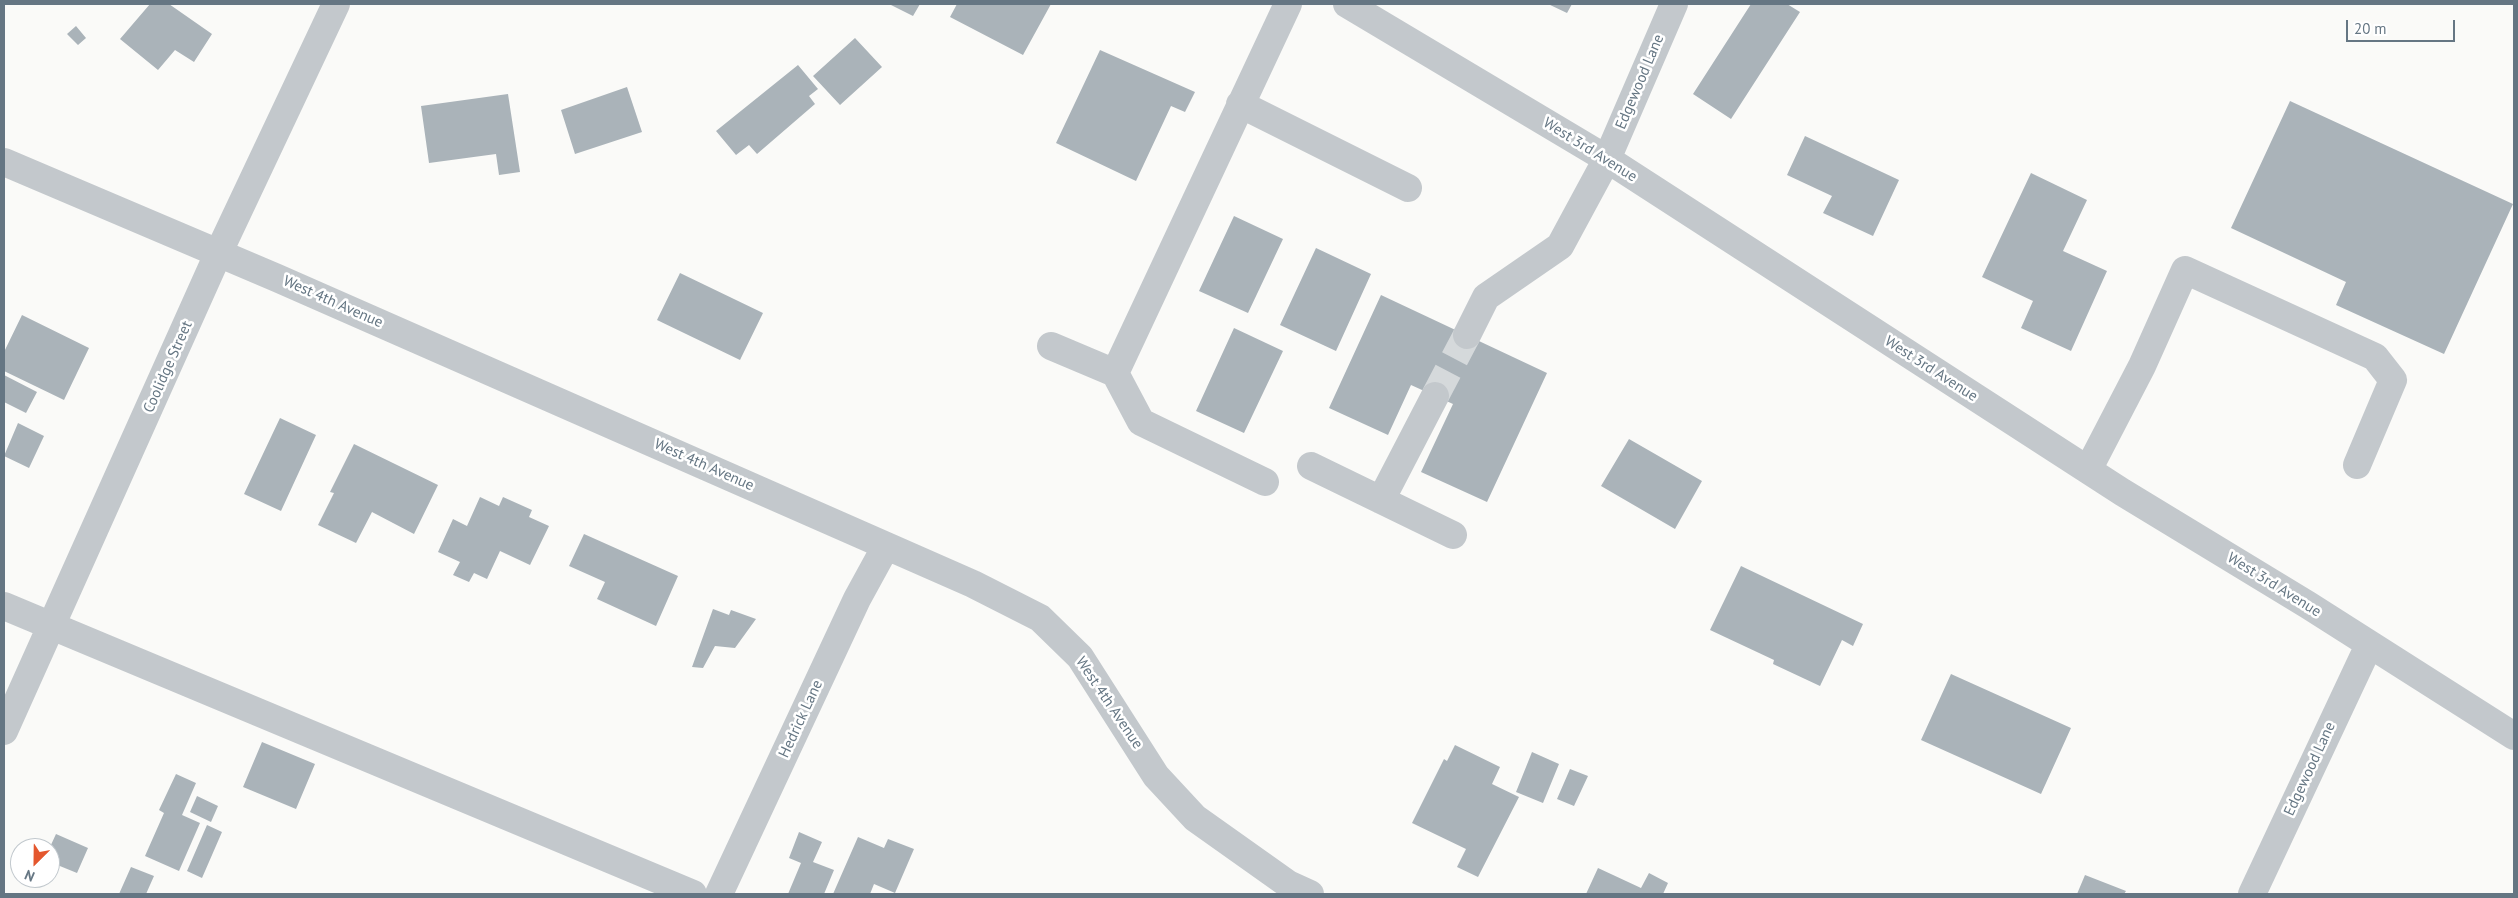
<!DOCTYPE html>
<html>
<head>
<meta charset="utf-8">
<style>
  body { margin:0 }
  #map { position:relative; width:2518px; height:898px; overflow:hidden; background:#fafaf8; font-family:"PT Sans",sans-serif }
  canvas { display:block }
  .frame { position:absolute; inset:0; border:5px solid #657683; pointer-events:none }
  .north { position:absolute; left:10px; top:838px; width:50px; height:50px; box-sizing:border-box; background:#fff; border:1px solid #c1c8cd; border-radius:50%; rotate:203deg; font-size:14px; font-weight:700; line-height:20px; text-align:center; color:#657683 }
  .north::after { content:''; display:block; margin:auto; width:18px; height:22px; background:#e4572e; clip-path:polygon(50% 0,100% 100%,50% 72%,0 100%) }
  .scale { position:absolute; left:2346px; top:20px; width:109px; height:22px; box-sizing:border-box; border:2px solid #657683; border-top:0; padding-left:6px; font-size:15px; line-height:18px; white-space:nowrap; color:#657683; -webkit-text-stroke:4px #fff; paint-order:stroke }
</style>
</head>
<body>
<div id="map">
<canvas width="2518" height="898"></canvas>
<div class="frame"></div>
<div class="north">N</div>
<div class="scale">20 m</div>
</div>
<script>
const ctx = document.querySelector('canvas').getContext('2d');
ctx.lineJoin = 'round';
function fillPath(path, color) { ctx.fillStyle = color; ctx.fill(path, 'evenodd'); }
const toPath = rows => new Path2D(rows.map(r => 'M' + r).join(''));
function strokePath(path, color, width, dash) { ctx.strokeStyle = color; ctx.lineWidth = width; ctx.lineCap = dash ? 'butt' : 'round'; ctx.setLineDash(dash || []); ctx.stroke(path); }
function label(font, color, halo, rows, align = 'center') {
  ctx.font = font + ' "PT Sans",sans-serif'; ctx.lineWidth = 5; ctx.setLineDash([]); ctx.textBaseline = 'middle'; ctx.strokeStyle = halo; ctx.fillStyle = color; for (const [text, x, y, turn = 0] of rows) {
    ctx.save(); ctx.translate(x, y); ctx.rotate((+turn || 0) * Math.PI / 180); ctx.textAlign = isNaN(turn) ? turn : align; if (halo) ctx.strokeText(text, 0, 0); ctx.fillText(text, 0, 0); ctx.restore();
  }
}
fillPath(toPath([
  [150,4,169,4,212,34,194,62,175,50,158,70,120,39],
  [889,4,920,4,913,16],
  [957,4,1051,4,1023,55,950,17],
  [1548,4,1572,4,1567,13],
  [1751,4,1787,4,1800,12,1731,119,1693,94],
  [76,26,86,38,78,45,67,34],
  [855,38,882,67,840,105,813,76],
  [1100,50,1195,92,1185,112,1171,106,1136,181,1056,143],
  [798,65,818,89,809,96,815,104,757,154,749,145,736,155,716,131],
  [627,87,642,132,575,154,561,110],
  [508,94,520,172,499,175,496,154,429,163,421,106],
  [2290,101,2513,204,2444,354,2336,305,2346,282,2231,228],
  [1805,136,1899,180,1873,236,1823,213,1832,196,1787,175],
  [2031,173,2087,200,2063,251,2107,271,2071,351,2021,328,2033,301,1982,277],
  [1234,216,1283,239,1248,313,1199,291],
  [1316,248,1371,274,1336,351,1280,325],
  [680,273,763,313,740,360,657,320],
  [1381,295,1547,373,1487,502,1421,472,1453,404,1411,385,1388,435,1329,408],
  [22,315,89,348,64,400,4,371,4,352],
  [1234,328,1283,351,1244,433,1196,411],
  [4,375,37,392,26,413,4,402],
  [280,418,316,435,281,511,244,494],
  [18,423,44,436,29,468,4,456],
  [1629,439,1702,481,1675,529,1601,486],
  [354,444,438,485,414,534,372,512,356,543,318,525,334,493,330,492],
  [480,497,499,506,503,497,532,510,529,517,549,526,530,565,500,551,487,579,474,573,469,582,453,575,460,562,438,552,453,519,467,526],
  [584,534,678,576,656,626,597,599,605,582,569,566],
  [1741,566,1863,624,1853,646,1842,640,1820,686,1773,664,1774,660,1710,630],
  [713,609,729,615,731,610,756,619,735,648,715,646,703,668,692,667],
  [1951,674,2071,728,2041,794,1921,740],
  [262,742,315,764,296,809,243,787],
  [1455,745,1500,767,1492,784,1519,797,1478,877,1457,867,1466,849,1412,823,1444,759,1447,761],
  [1532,752,1559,764,1543,803,1516,792],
  [1570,769,1588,776,1574,806,1557,799],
  [176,774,196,783,182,815,200,823,179,871,145,856,164,813,159,810],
  [197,796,218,806,211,822,190,812],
  [207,825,222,832,202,878,187,871],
  [799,832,822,842,813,862,834,870,824,894,788,894,801,863,789,858],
  [56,834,88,848,77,873,50,862,50,847],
  [858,837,884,848,888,839,914,849,895,893,874,884,870,894,833,894],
  [131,867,154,876,146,894,119,894],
  [1598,868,1641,888,1649,873,1668,883,1663,894,1586,894],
  [2085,875,2126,891,2124,894,2077,894]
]), '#aab3b9');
strokePath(toPath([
  [1435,396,1467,335]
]), '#d5d9db', 28, [28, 14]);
strokePath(toPath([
  [1347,4,1607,159,2122,492,2308,605,2514,736],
  [1240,104,1408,188],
  [4,162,277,278,973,584,1040,618,1080,657,1156,776,1195,818,1288,884,1310,894],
  [1467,335,1486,297,1560,246,1607,159,1674,4],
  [1051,346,1115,373],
  [1435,396,1381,500,1453,535],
  [1311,466,1381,500],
  [2088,470,2142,366,2185,270,2375,357,2393,380,2357,465],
  [1265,482,1141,422,1115,373,1288,4],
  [4,606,693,894],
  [4,731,218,254,336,4],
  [719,894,857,599,886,546],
  [2252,894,2369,645]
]), '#c3c8cc', 28);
label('15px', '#657683', '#fff', [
  ["Edgewood Lane",1640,82,-67],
  ["West 3rd Avenue",1590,150,32],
  ["West 4th Avenue",333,302,24],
  ["Coolidge Street",168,367,-66],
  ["West 3rd Avenue",1931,369,33],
  ["West 4th Avenue",704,465,24],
  ["West 3rd Avenue",2274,585,32],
  ["West 4th Avenue",1109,703,56],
  ["Hedrick Lane",801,719,-65],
  ["Edgewood Lane",2310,769,-65]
]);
</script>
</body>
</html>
